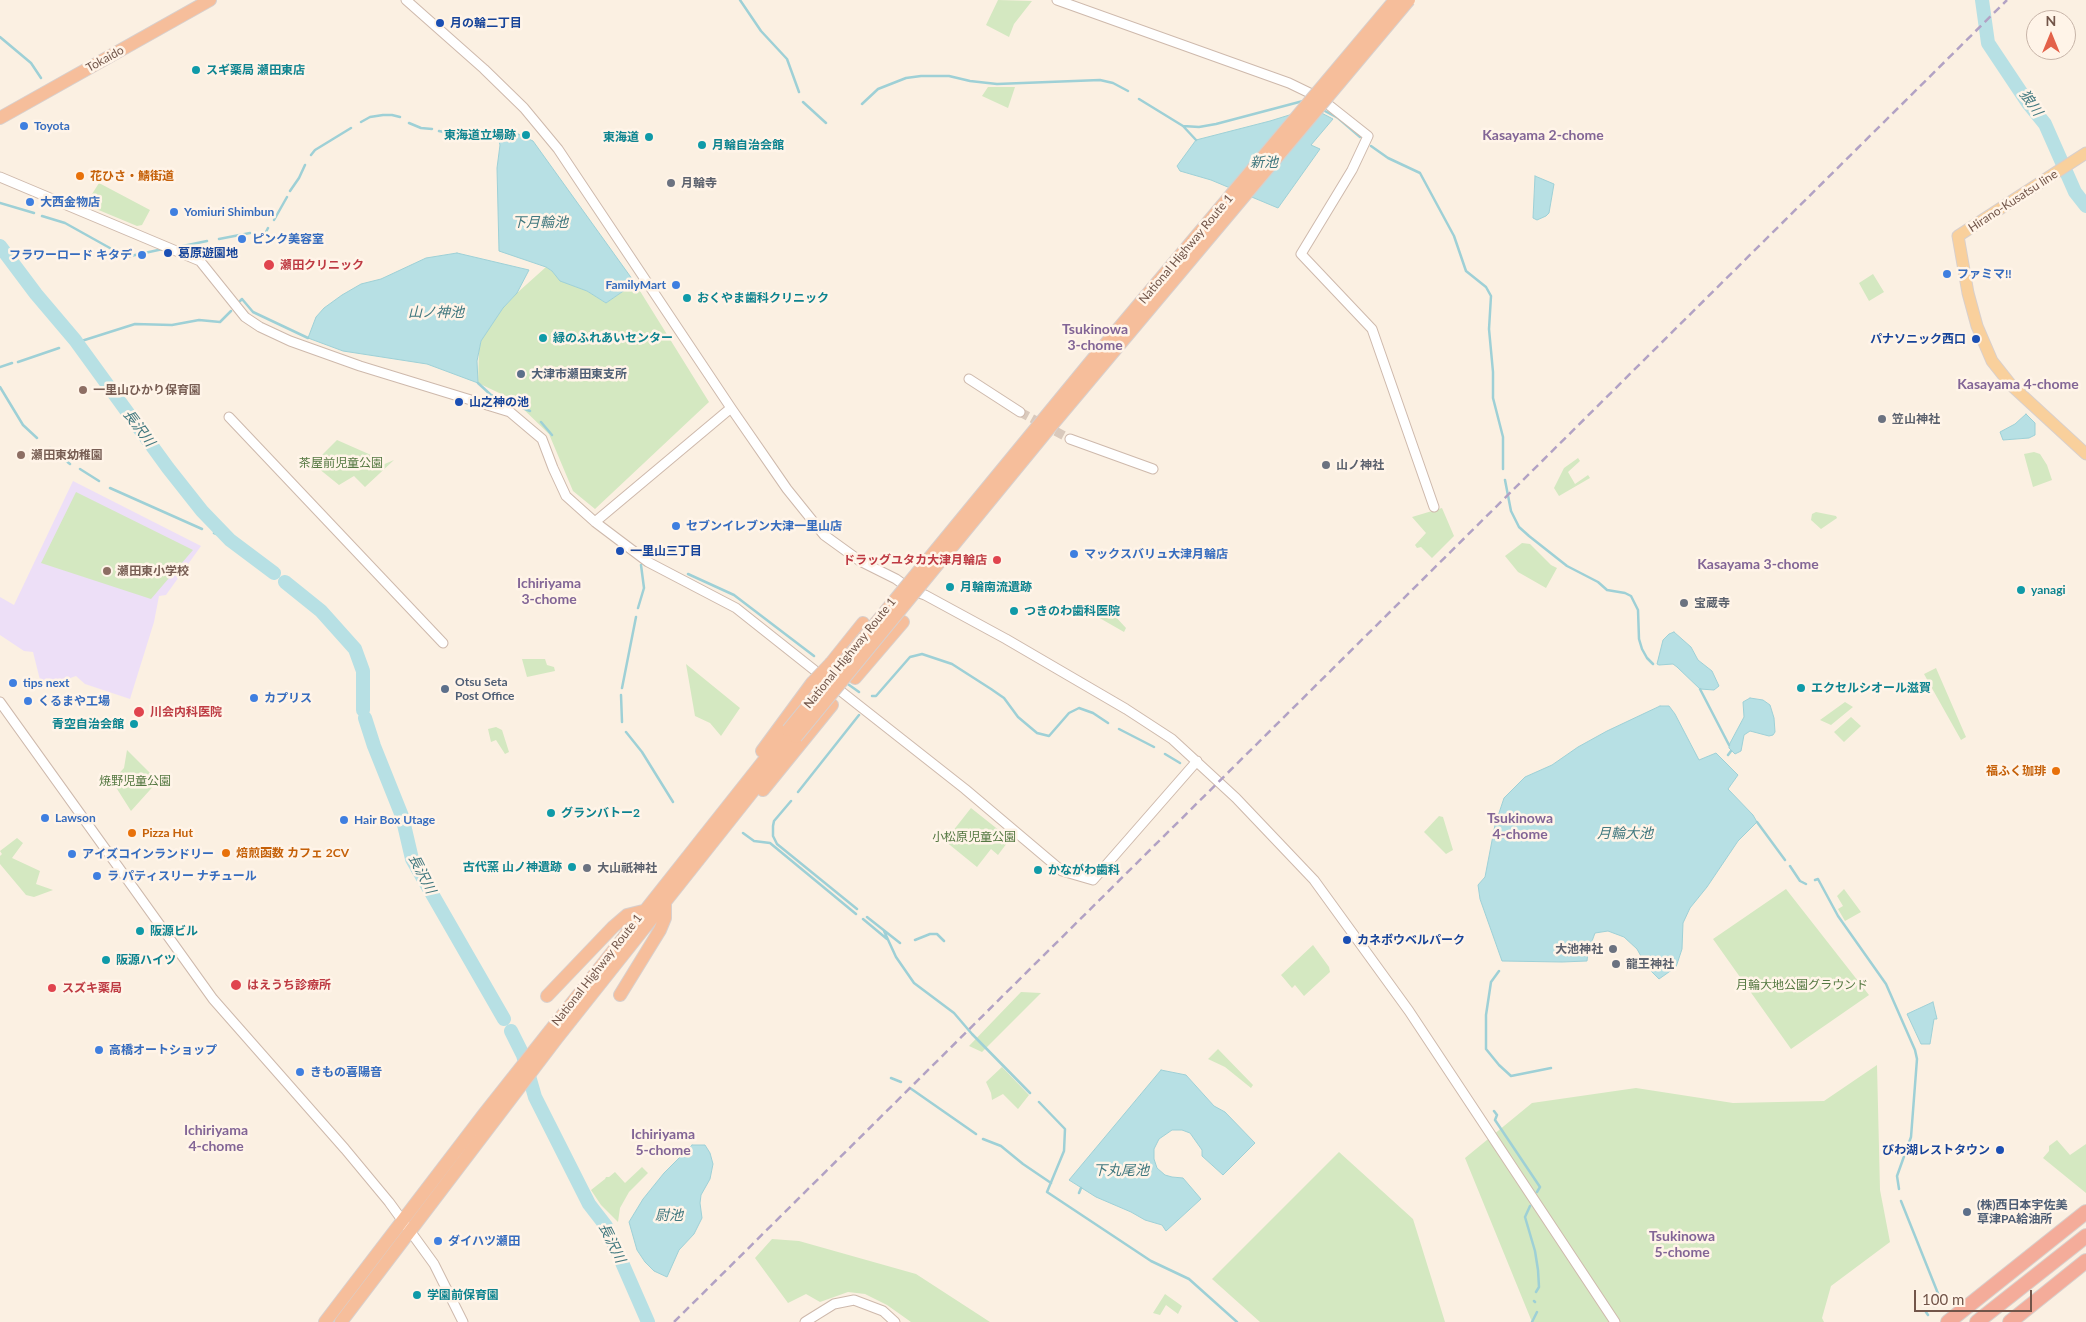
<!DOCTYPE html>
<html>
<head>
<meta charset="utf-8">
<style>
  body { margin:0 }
  #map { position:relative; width:2086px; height:1322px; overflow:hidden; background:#fbf0e2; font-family:Lato,sans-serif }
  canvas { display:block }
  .north { position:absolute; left:2026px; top:10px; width:50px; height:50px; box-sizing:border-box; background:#fff4e8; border:1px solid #c7b4a8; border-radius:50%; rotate:0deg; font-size:14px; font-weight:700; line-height:20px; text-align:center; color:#725549 }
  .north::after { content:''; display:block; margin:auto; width:18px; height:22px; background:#e3624a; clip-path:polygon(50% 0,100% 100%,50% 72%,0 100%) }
  .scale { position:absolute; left:1914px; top:1290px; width:118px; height:22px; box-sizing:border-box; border:2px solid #725549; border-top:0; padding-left:6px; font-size:15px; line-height:18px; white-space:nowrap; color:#725549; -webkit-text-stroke:4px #fff4e8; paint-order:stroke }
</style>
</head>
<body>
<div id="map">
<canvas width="2086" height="1322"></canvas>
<div class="north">N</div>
<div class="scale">100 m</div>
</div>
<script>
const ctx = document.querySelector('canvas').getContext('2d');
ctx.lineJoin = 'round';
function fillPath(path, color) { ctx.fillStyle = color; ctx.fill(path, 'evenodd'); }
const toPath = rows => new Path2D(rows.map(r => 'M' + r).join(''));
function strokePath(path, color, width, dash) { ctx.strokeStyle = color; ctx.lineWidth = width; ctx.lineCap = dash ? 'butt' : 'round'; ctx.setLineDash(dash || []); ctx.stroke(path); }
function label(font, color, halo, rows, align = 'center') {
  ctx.font = font + ' Lato,"Noto Sans JP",sans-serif'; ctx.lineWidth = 5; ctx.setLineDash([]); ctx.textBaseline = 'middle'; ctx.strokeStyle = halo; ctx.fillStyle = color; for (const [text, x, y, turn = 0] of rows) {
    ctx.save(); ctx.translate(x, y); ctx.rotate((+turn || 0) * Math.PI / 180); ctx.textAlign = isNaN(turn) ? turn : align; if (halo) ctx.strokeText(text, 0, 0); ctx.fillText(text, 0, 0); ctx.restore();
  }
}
fillPath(toPath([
  [73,481,201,546,166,595,159,596,154,622,130,699,85,684,76,676,42,688,33,652,24,651,0,635,0,597,14,605]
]), '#eddff7');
fillPath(toPath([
  [998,0,1032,1,1014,24,1009,37,986,25],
  [988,87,1015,87,1008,108,982,96],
  [99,183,150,210,142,225,137,226,89,206,87,202],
  [546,267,552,271,561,281,587,291,606,303,635,283,709,402,595,509,573,491,549,434,514,400,478,383,479,350,481,341,503,308,517,293],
  [1873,274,1884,292,1869,301,1859,283],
  [337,440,371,455,380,466,394,460,365,487,354,476,339,485,313,464],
  [2034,452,2040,454,2047,465,2052,480,2033,487,2024,454],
  [1578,458,1580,461,1568,472,1575,484,1588,475,1590,478,1559,496,1554,488,1564,468],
  [76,492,193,550,151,599,41,563],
  [1442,508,1454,536,1432,558,1421,547,1417,548,1415,545,1426,533,1412,517],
  [1816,512,1836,516,1837,518,1821,529,1811,520,1812,514],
  [1522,543,1530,544,1551,565,1557,568,1546,588,1518,572,1505,556],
  [1103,603,1126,628,1124,632,1096,616],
  [522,659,545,659,547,665,554,667,555,671,527,677],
  [686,664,740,708,721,736,710,723,695,716],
  [1936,668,1966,737,1961,740,1924,674],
  [1845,702,1853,707,1831,725,1820,720],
  [1851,717,1861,726,1844,742,1834,732],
  [496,727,502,730,509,752,505,754,496,740,491,742,488,729],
  [127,750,158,781,131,811,112,781,124,768],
  [971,808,1010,839,998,855,991,849,977,867,945,841],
  [1439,816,1443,817,1453,850,1446,854,1424,832],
  [17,838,23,843,12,858,40,871,36,884,53,890,34,897,26,895,0,864,0,856,2,854,0,851],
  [1786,889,1869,995,1791,1049,1713,939],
  [1844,889,1861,912,1845,921,1838,909,1843,906,1837,896],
  [1313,945,1329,967,1330,972,1304,996,1295,985,1292,988,1281,975],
  [1021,992,1041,993,982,1052,969,1046],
  [1218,1049,1253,1085,1251,1088,1225,1067,1208,1059],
  [1877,1065,1880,1190,1890,1242,1831,1286,1822,1318,1824,1322,1532,1322,1465,1158,1532,1103,1636,1088,1733,1103,1824,1101],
  [1002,1067,1029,1095,1018,1109,1003,1094,992,1100,991,1093,986,1082],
  [2057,1140,2070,1155,2086,1144,2086,1193,2043,1158,2049,1151,2049,1146],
  [1339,1152,1413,1219,1445,1322,1260,1322,1212,1279],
  [642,1167,648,1173,629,1192,620,1208,618,1222,601,1205,591,1190,605,1179,606,1177,609,1177,615,1172,625,1183],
  [772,1239,799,1241,916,1274,990,1322,911,1322,887,1305,865,1294,848,1292,820,1302,806,1294,788,1303,755,1258],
  [1165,1294,1182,1306,1178,1314,1166,1305,1160,1315,1153,1313]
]), '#d4e8c1');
const water = toPath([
  [1312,108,1333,119,1311,145,1320,149,1278,208,1211,180,1180,171,1177,166,1196,140,1270,121,1312,108],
  [518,134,533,141,635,283,606,303,587,291,560,281,552,271,546,267,499,251,497,168,500,145,498,138,499,135,518,134],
  [1535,176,1554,184,1549,213,1546,216,1537,220,1533,218,1535,176],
  [457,253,529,270,517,293,503,308,481,341,477,361,478,383,427,364,343,351,308,338,316,317,324,308,342,295,361,284,381,279,426,258,457,253],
  [2026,414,2035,423,2035,435,2029,438,2003,440,2000,432,2015,424,2026,414],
  [1674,632,1691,647,1698,660,1712,671,1719,686,1714,690,1700,689,1677,667,1673,664,1659,665,1657,664,1663,640,1669,634,1674,632],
  [1750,698,1763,700,1770,705,1774,718,1775,732,1773,735,1769,736,1750,731,1744,735,1741,751,1735,754,1729,748,1729,745,1744,717,1743,702,1750,698],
  [1660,706,1669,706,1675,714,1699,760,1716,753,1738,775,1728,789,1753,815,1757,822,1738,841,1707,887,1690,908,1683,923,1682,949,1676,967,1659,979,1647,967,1637,949,1624,937,1608,931,1595,933,1588,952,1587,961,1562,962,1502,961,1480,899,1478,885,1485,877,1495,825,1504,798,1525,777,1552,765,1578,747,1607,731,1660,706],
  [1933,1002,1937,1019,1934,1019,1930,1044,1921,1044,1907,1014,1933,1002],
  [1161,1070,1186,1075,1214,1106,1225,1112,1255,1143,1223,1175,1202,1156,1202,1150,1190,1133,1182,1130,1172,1130,1159,1139,1154,1149,1154,1159,1157,1168,1165,1175,1172,1177,1183,1178,1201,1199,1166,1231,1162,1225,1145,1220,1131,1212,1096,1197,1069,1180,1161,1070],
  [692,1145,705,1145,710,1153,713,1164,710,1179,701,1195,700,1203,702,1218,694,1234,679,1250,667,1277,654,1271,645,1262,637,1250,629,1222,643,1199,664,1173,692,1145]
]);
fillPath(water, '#b7e0e4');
strokePath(water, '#9ed0d6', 1);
strokePath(toPath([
  [740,0,761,31,787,59,799,92],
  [0,37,31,63,41,78],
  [1139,99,1183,126,1196,140],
  [803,102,826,123],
  [862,104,878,89,906,78,921,76,949,76,970,81,997,84,1100,80,1113,83,1128,91],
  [1323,110,1338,118,1360,137],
  [361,122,370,117,383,115,392,115,400,117],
  [409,123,421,128,432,129],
  [1183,126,1199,127,1216,124,1303,101],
  [439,131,457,135],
  [470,137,498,138],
  [1371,146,1388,158,1420,173,1454,236,1466,271,1486,287,1491,296,1489,329,1493,372,1493,398,1503,437,1503,469],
  [311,155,315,150,351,128],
  [290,191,299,178,305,165],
  [0,203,34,213],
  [42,216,65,223,126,257,163,249],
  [274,220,287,197],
  [266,232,268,228],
  [219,239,250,233],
  [178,247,207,241],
  [240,301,242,299,253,312,308,338],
  [72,344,135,324,172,325,199,320,220,322,231,311],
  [18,362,59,348],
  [0,367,12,363],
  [478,383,491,395,530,411],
  [0,387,23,425,37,438],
  [541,422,552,435],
  [50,448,70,464],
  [80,469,99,481],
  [1505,480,1511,511,1519,527,1529,536,1567,566,1598,582,1607,590,1625,593,1631,596,1638,610,1639,639,1642,649,1647,658,1653,664],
  [110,488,202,529],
  [214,533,224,537],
  [688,574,734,595,814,656],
  [638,608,644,588,641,565],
  [845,682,859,692],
  [622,688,636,617],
  [1700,689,1729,745],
  [621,695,622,722],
  [872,696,876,696,910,657,922,654,952,664,991,689,1004,698,1018,717,1037,733,1049,736,1069,713,1079,708,1093,713,1108,723],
  [1119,729,1154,747],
  [626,732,642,752,673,802],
  [1165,754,1180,763],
  [1728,755,1731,751],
  [798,792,859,715],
  [791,801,774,821,773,826,773,836,777,844,857,909],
  [1757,822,1785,860],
  [743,833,754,841,770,843,856,914],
  [1790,866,1800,881,1806,884],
  [1815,880,1818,879,1838,916,1886,984,1915,1050,1917,1059,1911,1137,1897,1176,1899,1189],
  [867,917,900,943],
  [863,919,887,939],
  [884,931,896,957,914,983,954,1013,972,1034,1030,1093],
  [915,940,930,934,937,934,944,941],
  [1499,971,1491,982,1486,1015,1486,1049,1499,1065,1511,1076,1551,1068],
  [891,1078,901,1082],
  [910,1088,976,1134],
  [1039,1102,1065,1129,1064,1151,1047,1192,1151,1261,1189,1279,1237,1322],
  [1494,1111,1497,1115,1495,1120,1540,1187,1537,1192],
  [983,1139,1001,1146,1023,1164,1051,1183],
  [1079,1193,1081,1188],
  [1901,1201,1939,1296,1934,1306],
  [1530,1206,1525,1217,1535,1251,1538,1270,1539,1287,1536,1292],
  [1534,1301,1535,1302],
  [1926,1312,1928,1315],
  [1532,1322,1537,1312]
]), '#9ed0d6', 2.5);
strokePath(toPath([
  [1982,0,1988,43,2028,103,2045,124,2075,192,2086,206],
  [0,246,36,294,75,340,168,468,202,511,230,540,274,573],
  [285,582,321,611,355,649,363,671,363,710],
  [365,718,374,746,402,816,412,859,504,1019],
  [511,1031,523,1055,535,1097,589,1204,606,1226,648,1322]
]), '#b7e0e4', 14);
strokePath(toPath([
  [1020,412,1070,439]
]), '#d9c9bc', 9, [9, 4.5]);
const tertiary = toPath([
  [406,0,484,69,524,108,558,149,731,408,787,489,824,535,860,561,896,579,911,590,925,595,1006,639,1126,709,1172,739,1236,798,1314,880,1409,1011,1615,1322],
  [1057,0,1289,83,1320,98,1368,136,1352,170,1301,254,1372,329,1434,507],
  [0,177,200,261,245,317,260,327,290,341,360,366,510,412,542,439,553,468,566,496,595,522,648,562,736,608,823,677],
  [969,379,1020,412],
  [229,417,443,643],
  [1070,439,1153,469],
  [595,522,731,408],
  [833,685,965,789,1062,871,1093,880,1197,761],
  [0,702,213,999,345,1149,389,1202,434,1264,463,1322],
  [805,1322,834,1304,854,1300,883,1311,895,1322]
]);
const primary = toPath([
  [2086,153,1958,236,1968,293,1977,326,1992,361,2011,385,2086,454]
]);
const trunk = toPath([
  [0,118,210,0],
  [831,663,863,623],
  [855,678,903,622],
  [762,751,812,683],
  [763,790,832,705],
  [620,995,660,930,665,918,665,901],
  [547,996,613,927,627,915,643,911],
  [325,1322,484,1114,788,730],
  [341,1322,557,1038,796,737]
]);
const motorway = toPath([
  [1948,1322,2086,1212],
  [1977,1322,2086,1236],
  [2010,1322,2086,1261]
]);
strokePath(tertiary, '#ceb9ac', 11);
strokePath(primary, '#d8cfcc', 13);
strokePath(trunk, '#d8cfcc', 14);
strokePath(motorway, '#d8cfcc', 16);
strokePath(tertiary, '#fff', 9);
strokePath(primary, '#f9d09c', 11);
strokePath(trunk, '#f6be9b', 12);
strokePath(motorway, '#f4ac9a', 14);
strokePath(toPath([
  [674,1322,2007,0]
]), '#b2a2c4', 2.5, [8, 5]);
const trunkBridge = toPath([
  [812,683,831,663],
  [788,730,1092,360,1395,0],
  [796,737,1052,425,1409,0]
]);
strokePath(trunkBridge, '#d8cfcc', 14, []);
strokePath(trunkBridge, '#f6be9b', 12);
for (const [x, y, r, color] of [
  [440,23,5,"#1a4fb4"],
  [196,70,5,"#0f9aa8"],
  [24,126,5,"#3f7fe0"],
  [526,135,5,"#0f9aa8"],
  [649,137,5,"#0f9aa8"],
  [702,145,5,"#0f9aa8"],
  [80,176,5,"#e8710a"],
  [671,183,5,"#6b7280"],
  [30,202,5,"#3f7fe0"],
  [174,212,5,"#3f7fe0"],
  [242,239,5,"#3f7fe0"],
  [168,253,5,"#1a4fb4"],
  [142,255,5,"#3f7fe0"],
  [269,265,6,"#e0444e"],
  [1947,274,5,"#3f7fe0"],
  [676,285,5,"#3f7fe0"],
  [687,298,5,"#0f9aa8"],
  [543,338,5,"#0f9aa8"],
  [1976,339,5,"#1a4fb4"],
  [521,374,5,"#5c6f8a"],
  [83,390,5,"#8d6e63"],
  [459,402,5,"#1a4fb4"],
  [1882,419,5,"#6b7280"],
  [21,455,5,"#8d6e63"],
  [1326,465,5,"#6b7280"],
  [676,526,5,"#3f7fe0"],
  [620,551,5,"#1a4fb4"],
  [1074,554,5,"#3f7fe0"],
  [997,560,5,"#e0444e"],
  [107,571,5,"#8d6e63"],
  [950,587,5,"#0f9aa8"],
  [2021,590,5,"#0f9aa8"],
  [1684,603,5,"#6b7280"],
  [1014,611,5,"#0f9aa8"],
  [13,683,5,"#3f7fe0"],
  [1801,688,5,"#0f9aa8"],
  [445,689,5,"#5c6f8a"],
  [254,698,5,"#3f7fe0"],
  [28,701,5,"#3f7fe0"],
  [139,712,6,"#e0444e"],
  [134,724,5,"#0f9aa8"],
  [2056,771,5,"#e8710a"],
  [551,813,5,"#0f9aa8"],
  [45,818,5,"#3f7fe0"],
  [344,820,5,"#3f7fe0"],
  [132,833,5,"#e8710a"],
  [226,853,5,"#e8710a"],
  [72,854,5,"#3f7fe0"],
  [572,867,5,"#0f9aa8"],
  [587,868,5,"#6b7280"],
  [1038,870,5,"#0f9aa8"],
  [97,876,5,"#3f7fe0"],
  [140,931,5,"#0f9aa8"],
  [1347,940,5,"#1a4fb4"],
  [1613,949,5,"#6b7280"],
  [106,960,5,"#0f9aa8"],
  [1616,964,5,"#6b7280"],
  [236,985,6,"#e0444e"],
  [52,988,5,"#e0444e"],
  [99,1050,5,"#3f7fe0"],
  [300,1072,5,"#3f7fe0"],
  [2000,1150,5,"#1a4fb4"],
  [1967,1212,5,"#5c6f8a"],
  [438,1241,5,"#3f7fe0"],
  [417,1295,5,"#0f9aa8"]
]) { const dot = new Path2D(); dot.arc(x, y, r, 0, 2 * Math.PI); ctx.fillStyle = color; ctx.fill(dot); strokePath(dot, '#fff4e8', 2); }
label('bold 12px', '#164399', '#fff4e8', [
  ["月の輪二丁目",450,23],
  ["葛原遊園地",178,253],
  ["パナソニック西口",1966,339,"right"],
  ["山之神の池",469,402],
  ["一里山三丁目",630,551],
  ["カネボウベルパーク",1357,940],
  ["びわ湖レストタウン",1990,1150,"right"]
], 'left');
label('12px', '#725549', '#fff4e8', [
  ["Tokaido",105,59,-29],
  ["Hirano-Kusatsu line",2013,201,-33],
  ["National Highway Route 1",1186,249,-50],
  ["National Highway Route 1",850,653,-51],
  ["National Highway Route 1",597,970,-52]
]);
label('bold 12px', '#0d838f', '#fff4e8', [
  ["スギ薬局 瀬田東店",206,70],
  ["東海道立場跡",516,135,"right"],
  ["東海道",639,137,"right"],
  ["月輪自治会館",712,145],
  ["おくやま歯科クリニック",697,298],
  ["緑のふれあいセンター",553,338],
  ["月輪南流遺跡",960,587],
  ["yanagi",2031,590],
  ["つきのわ歯科医院",1024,611],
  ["エクセルシオール滋賀",1811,688],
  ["青空自治会館",124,724,"right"],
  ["グランバトー2",561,813],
  ["古代窯 山ノ神遺跡",562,867,"right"],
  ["かながわ歯科",1048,870],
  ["阪源ビル",150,931],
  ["阪源ハイツ",116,960],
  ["学園前保育園",427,1295]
], 'left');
label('bold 12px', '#366cbe', '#fff4e8', [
  ["Toyota",34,126],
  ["大西金物店",40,202],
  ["Yomiuri Shimbun",184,212],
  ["ピンク美容室",252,239],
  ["フラワーロード キタデ",132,255,"right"],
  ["ファミマ!!",1957,274],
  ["FamilyMart",666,285,"right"],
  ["セブンイレブン大津一里山店",686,526],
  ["マックスバリュ大津月輪店",1084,554],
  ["tips next",23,683],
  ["カプリス",264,698],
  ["くるまや工場",38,701],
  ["Lawson",55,818],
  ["Hair Box Utage",354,820],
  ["アイズコインランドリー",82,854],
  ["ラ パティスリー ナチュール",107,876],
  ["高橋オートショップ",109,1050],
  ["きもの喜陽音",310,1072],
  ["ダイハツ瀬田",448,1241]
], 'left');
label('bold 12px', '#c56008', '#fff4e8', [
  ["花ひさ・鯖街道",90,176],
  ["福ふく珈琲",2046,771,"right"],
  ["Pizza Hut",142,833],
  ["焙煎函数 カフェ 2CV",236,853]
], 'left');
label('bold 12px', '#5b616d', '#fff4e8', [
  ["月輪寺",681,183],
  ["笠山神社",1892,419],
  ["山ノ神社",1336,465],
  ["宝蔵寺",1694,603],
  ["大山祇神社",597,868],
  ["大池神社",1603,949,"right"],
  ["龍王神社",1626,964]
], 'left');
label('bold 12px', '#be3a42', '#fff4e8', [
  ["瀬田クリニック",280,265],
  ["ドラッグユタカ大津月輪店",987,560,"right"],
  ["川会内科医院",150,712],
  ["はえうち診療所",247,985],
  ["スズキ薬局",62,988]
], 'left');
label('bold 12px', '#4e5e75', '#fff4e8', [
  ["大津市瀬田東支所",531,374],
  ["Otsu Seta",455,682],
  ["Post Office",455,696],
  ["(株)西日本宇佐美",1977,1205],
  ["草津PA給油所",1977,1219]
], 'left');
label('bold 12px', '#785e54', '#fff4e8', [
  ["一里山ひかり保育園",93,390],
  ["瀬田東幼稚園",31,455],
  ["瀬田東小学校",117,571]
], 'left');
label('12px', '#557842', '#fff4e8', [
  ["茶屋前児童公園",341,463],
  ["焼野児童公園",135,781],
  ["小松原児童公園",974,837],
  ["月輪大地公園グラウンド",1802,985]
]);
label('italic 14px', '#41787f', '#fff4e8', [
  ["狼川",2031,103,55],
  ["新池",1264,162],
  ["下月輪池",540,222],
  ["山ノ神池",436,312],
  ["長沢川",139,428,53],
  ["月輪大池",1625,833],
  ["長沢川",422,874,63],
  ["下丸尾池",1121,1170],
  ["尉池",669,1215],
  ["長沢川",612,1243,64]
]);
label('bold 14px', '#826596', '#fff4e8', [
  ["Kasayama 2-chome",1543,135],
  ["Tsukinowa",1095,329],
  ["3-chome",1095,345],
  ["Kasayama 4-chome",2018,384],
  ["Kasayama 3-chome",1758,564],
  ["Ichiriyama",549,583],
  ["3-chome",549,599],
  ["Tsukinowa",1520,818],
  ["4-chome",1520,834],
  ["Ichiriyama",216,1130],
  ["4-chome",216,1146],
  ["Ichiriyama",663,1134],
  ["5-chome",663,1150],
  ["Tsukinowa",1682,1236],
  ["5-chome",1682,1252]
]);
</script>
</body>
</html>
